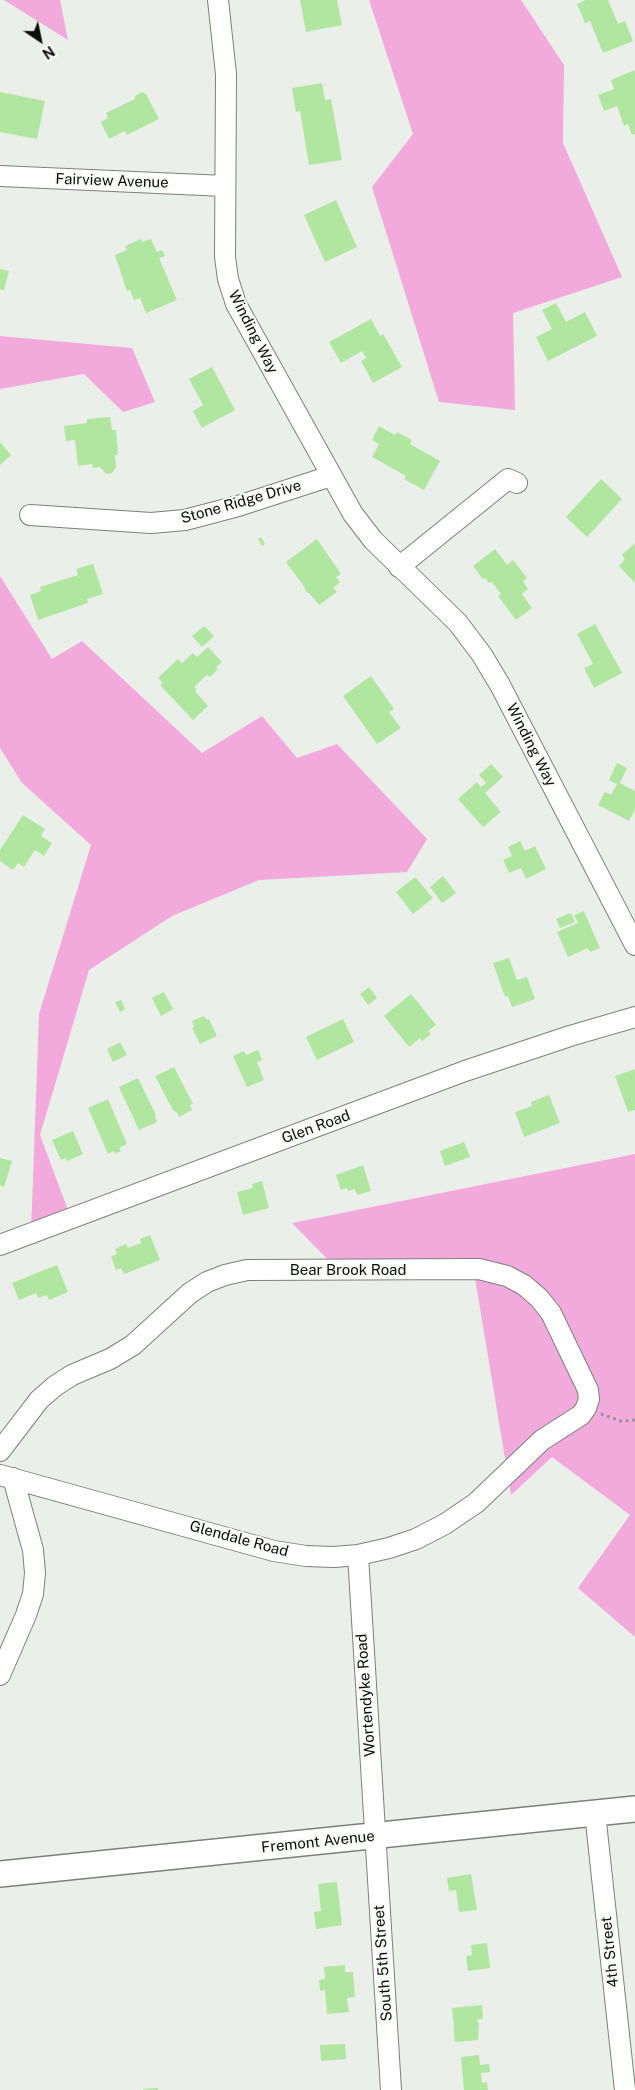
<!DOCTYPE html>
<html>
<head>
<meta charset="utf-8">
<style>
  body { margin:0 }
  #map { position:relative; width:635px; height:2090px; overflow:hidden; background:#ebefe9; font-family:"Public Sans",sans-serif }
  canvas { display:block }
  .north { position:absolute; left:15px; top:15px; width:50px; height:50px; -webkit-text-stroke:4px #f8fcf7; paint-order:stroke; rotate:146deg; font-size:14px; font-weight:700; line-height:20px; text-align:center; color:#0c0d0c }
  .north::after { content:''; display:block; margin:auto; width:18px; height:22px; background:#0c0d0c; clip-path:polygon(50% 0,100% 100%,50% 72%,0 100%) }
</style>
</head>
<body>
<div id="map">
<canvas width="635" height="2090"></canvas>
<div class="north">N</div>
</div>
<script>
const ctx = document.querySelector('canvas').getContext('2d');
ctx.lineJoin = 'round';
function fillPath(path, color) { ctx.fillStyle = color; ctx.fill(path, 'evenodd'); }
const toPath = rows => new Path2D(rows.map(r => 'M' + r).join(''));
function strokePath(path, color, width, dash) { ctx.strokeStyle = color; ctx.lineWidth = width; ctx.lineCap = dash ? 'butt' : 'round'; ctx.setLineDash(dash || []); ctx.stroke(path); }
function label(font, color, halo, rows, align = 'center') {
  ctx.font = font + ' "Public Sans",sans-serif'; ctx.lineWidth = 4; ctx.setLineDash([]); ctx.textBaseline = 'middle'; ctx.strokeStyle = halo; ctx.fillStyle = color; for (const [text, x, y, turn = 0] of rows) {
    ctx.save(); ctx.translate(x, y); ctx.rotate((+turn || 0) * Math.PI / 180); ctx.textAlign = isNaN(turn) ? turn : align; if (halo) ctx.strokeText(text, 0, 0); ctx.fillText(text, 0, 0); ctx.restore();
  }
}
fillPath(toPath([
  [4,0,60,0,68,40],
  [369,0,521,0,564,65,563,143,622,277,513,313,515,410,439,402,372,187,413,134],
  [0,336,132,348,155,402,123,412,84,374,0,389],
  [0,576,52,659,82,641,202,753,262,716,297,758,337,744,427,839,407,872,259,880,172,916,89,970,40,1135,71,1218,31,1233,39,1014,91,845,22,783,0,748],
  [635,1154,635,1637,578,1588,630,1515,552,1457,511,1495,475,1278,343,1275,292,1223]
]), '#f1aadb');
fillPath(toPath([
  [300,0,337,0,342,25,306,32],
  [586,0,608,0,618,24,625,21,633,41,603,53,590,21,585,23,577,4],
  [635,70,635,134,632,135,628,124,624,126,617,106,604,111,598,95,614,89,611,80],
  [322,83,325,100,331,99,342,160,309,165,300,111,296,112,292,88],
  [0,92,45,101,37,139,0,132],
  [142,92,146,94,159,119,127,135,125,131,109,139,101,122,108,118,106,113,135,99,135,96],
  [336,200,357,247,325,262,304,215],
  [141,239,142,242,151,239,157,252,162,250,165,256,159,258,177,300,146,313,140,298,134,300,130,290,127,291,115,255,127,250,125,246],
  [0,269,9,271,4,290,0,289],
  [556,303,566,322,585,312,597,336,548,361,536,337,552,329,542,310],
  [371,319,380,336,383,334,402,367,373,383,361,361,366,358,362,351,341,363,329,342],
  [212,367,235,410,202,428,193,411,203,405,189,379],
  [110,417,112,430,116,430,118,455,115,455,116,467,112,473,106,474,100,467,93,468,92,464,78,466,75,440,66,441,64,426,87,423,87,419],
  [379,426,395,435,397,432,412,440,410,444,440,461,424,490,404,479,406,476,372,457,379,444,372,440],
  [0,442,11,455,0,465],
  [601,479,622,499,587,537,566,517],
  [261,537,265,544,262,546,258,539],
  [317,539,341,574,336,577,340,582,333,588,337,592,319,605,309,593,307,593,303,585,286,562],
  [635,543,635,583,619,566,625,559,622,555],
  [495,549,507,565,513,560,527,578,523,581,528,589,522,594,532,608,516,620,498,596,501,594,492,582,489,583,485,578,483,579,473,566],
  [93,564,103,594,87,599,88,603,38,620,30,595,41,591,40,587,78,575,76,569],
  [595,624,622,673,594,688,584,668,593,664,577,634],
  [204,626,214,636,202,647,192,636],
  [208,647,222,662,216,667,218,669,210,677,207,675,194,687,197,689,195,691,208,706,193,720,160,685,163,683,158,678,178,659,182,663,193,653,197,657],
  [371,676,394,709,389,712,401,728,377,744,343,696],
  [617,763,627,768,620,783,635,791,635,809,629,821,598,805,605,792,611,795,617,784,609,780],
  [491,764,503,777,485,793,501,812,483,827,458,799,477,782,481,787,486,783,479,775],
  [23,815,45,829,41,836,52,843,44,856,35,850,24,867,18,863,13,870,0,861,0,850],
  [520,841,525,851,535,846,546,869,526,879,521,868,509,873,503,860,512,856,508,847],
  [443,876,456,893,442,903,430,887],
  [415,877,433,898,413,914,396,892],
  [584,911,600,948,590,952,588,948,568,957,557,932,578,923,574,915],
  [571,913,575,922,560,928,556,919],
  [509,958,517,980,527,977,535,999,512,1007,508,996,505,997,493,963],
  [369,987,377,998,368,1005,360,994],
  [164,992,173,1009,161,1016,152,998],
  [411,994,436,1025,428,1031,431,1034,422,1041,420,1038,409,1047,384,1016],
  [121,1000,125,1009,120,1012,115,1002],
  [204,1016,206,1020,209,1019,217,1036,200,1044,192,1028,194,1027,192,1021],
  [343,1019,354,1042,317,1060,306,1037],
  [120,1042,127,1055,113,1062,107,1049],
  [258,1050,262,1060,257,1062,264,1080,247,1087,233,1056,244,1051,246,1055],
  [174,1067,193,1104,190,1105,192,1110,179,1117,176,1111,174,1112,155,1076],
  [635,1069,635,1110,628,1112,615,1076],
  [138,1078,156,1115,155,1116,157,1122,139,1130,119,1087],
  [549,1095,560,1123,524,1137,515,1112,532,1106,531,1102],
  [108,1099,127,1144,119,1148,121,1151,115,1154,114,1151,108,1154,88,1108],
  [73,1131,83,1154,67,1161,66,1158,61,1160,52,1140],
  [464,1142,470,1157,445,1166,440,1151],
  [0,1158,12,1161,4,1187,0,1185],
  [363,1165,371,1191,357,1195,355,1189,348,1191,347,1188,341,1190,336,1175],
  [262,1181,269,1208,243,1215,237,1192,253,1188,252,1184],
  [150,1235,160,1260,124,1274,121,1268,116,1270,111,1256,117,1254,115,1249,126,1244,128,1248,141,1243,140,1239],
  [57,1265,68,1292,49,1300,47,1295,38,1298,36,1293,19,1300,12,1283],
  [471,1874,477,1910,459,1912,456,1890,449,1891,447,1878],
  [337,1882,342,1925,316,1929,314,1912,321,1911,318,1884],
  [487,1943,490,1968,468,1971,466,1956,472,1955,471,1945],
  [345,1965,345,1972,353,1972,355,1997,347,1998,349,2012,327,2014,325,1990,320,1991,319,1980,325,1979,324,1967],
  [482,2005,483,2019,477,2019,479,2024,478,2040,455,2042,452,2008],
  [345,2044,346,2059,321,2061,320,2045],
  [479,2055,480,2065,489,2064,490,2072,481,2073,482,2083,487,2082,488,2090,464,2090,461,2057],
  [158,2088,158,2090,143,2090,143,2089]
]), '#b1e6a1');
const minor = toPath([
  [218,0,226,74,225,257,228,279,236,304,353,514,373,540,458,623,482,655,500,685,635,945],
  [0,176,225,186],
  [30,515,151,523,185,520,238,506,331,476],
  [399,567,508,479,517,483],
  [0,1245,465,1071,570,1036,635,1017],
  [0,1451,39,1400,55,1386,72,1375,110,1359,133,1345,190,1293,207,1282,225,1275,247,1270,479,1269,507,1276,524,1285,539,1298,551,1313,588,1390,589,1399,586,1408,581,1415,542,1440,476,1503,445,1524,416,1539,389,1548,358,1555,334,1557,306,1556,274,1551,0,1475],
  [358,1555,391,2090],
  [0,1675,26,1615,33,1594,35,1573,33,1550,13,1478],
  [595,1813,625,2090]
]);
const tertiary = toPath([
  [0,1874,635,1809]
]);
strokePath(minor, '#7c807b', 22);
strokePath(tertiary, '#7c807b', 28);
strokePath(toPath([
  [601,1414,621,1421,635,1420]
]), '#8f918e', 3, [2.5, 4]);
strokePath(minor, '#fff', 20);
strokePath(tertiary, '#fff', 25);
label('15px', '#0c0d0c', '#f8fcf7', [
  ["Fairview Avenue",112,181,2],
  ["Winding Way",253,332,63],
  ["Stone Ridge Drive",241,502,-16],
  ["Winding Way",531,745,63],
  ["Glen Road",316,1127,-20],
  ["Bear Brook Road",348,1270],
  ["Glendale Road",239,1539,15],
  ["Wortendyke Road",366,1695,-94],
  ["Fremont Avenue",318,1842,-6],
  ["4th Street",610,1952,-96],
  ["South 5th Street",383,1963,-94]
]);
</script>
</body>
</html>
